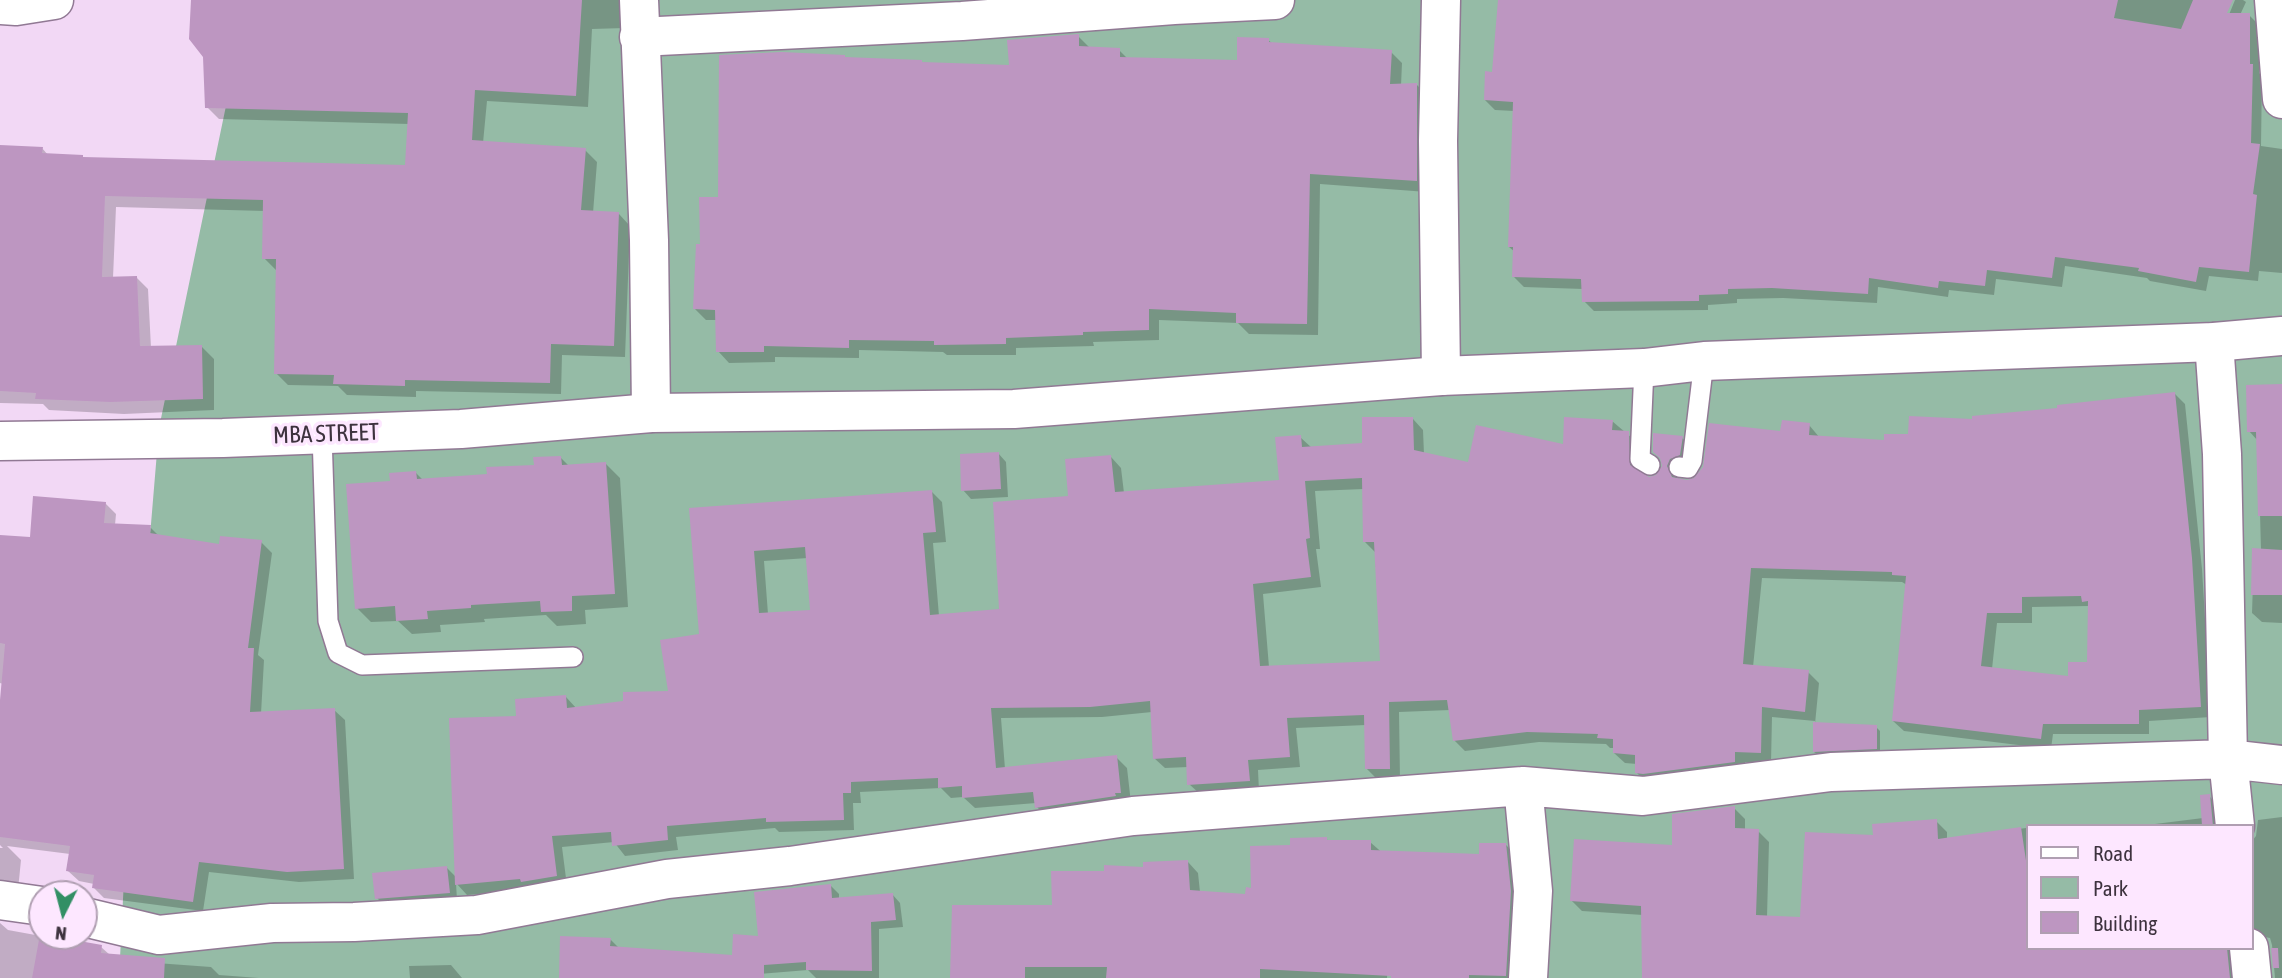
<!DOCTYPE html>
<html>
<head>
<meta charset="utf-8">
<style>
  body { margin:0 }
  #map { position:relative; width:2282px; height:978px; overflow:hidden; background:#f2d8f5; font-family:"Asap Condensed",sans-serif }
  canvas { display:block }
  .legend { position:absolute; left:2026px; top:824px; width:228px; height:126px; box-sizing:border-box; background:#fde7ff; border:2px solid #b09fb2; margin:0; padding:9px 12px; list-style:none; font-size:21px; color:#3d323e }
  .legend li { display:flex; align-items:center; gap:14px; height:35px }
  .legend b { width:35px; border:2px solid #b09fb2 }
  .north { position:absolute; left:28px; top:880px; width:70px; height:70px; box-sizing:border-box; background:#fde7ff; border:2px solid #b09fb2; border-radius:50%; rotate:186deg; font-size:19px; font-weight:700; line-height:28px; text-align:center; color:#3d323e }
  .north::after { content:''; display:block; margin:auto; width:24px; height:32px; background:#328f65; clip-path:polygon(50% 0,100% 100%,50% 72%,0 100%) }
</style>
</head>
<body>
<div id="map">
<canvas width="2282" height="978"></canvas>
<ul class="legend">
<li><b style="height:9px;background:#fff"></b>Road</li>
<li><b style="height:19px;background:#95bba6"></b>Park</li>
<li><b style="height:19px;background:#bd96c1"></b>Building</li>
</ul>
<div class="north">N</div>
</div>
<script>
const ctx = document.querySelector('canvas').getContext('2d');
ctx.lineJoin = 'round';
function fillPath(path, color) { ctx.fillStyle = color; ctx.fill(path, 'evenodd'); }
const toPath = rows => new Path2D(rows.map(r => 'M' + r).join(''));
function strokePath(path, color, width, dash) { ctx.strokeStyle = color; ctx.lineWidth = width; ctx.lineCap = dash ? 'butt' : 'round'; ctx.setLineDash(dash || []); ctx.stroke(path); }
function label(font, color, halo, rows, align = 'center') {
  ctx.font = font + ' "Asap Condensed",sans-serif'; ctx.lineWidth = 7; ctx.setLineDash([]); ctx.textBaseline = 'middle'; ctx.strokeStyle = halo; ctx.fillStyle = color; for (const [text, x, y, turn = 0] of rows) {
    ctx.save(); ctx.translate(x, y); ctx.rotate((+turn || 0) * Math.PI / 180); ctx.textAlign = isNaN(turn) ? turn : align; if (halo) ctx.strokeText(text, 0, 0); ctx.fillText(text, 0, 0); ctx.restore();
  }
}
fillPath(toPath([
  [248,0,2282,0,2282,978,119,978,128,800,159,428],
  [2028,826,2252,826,2252,948,2028,948]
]), '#95bba6');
fillPath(toPath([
  [193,0,624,0,625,28,592,29,588,107,487,101,483,143,585,150,597,162,593,213,619,214,630,226,625,357,562,355,561,394,416,391,416,397,347,395,338,386,288,385,276,373,276,270,264,258,265,211,116,207,113,278,136,277,148,289,151,348,202,347,214,359,214,410,124,414,49,410,43,404,0,403,0,147,42,148,48,155,85,159,407,167,409,124,219,119,207,107,204,56],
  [1500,0,2231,0,2222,21,2226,22,2235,0,2243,0,2246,2,2240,15,2249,15,2259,25,2259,73,2262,76,2261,146,2282,149,2282,273,2259,271,2258,281,2209,276,2206,291,2150,281,2147,278,2065,266,2062,287,1996,279,1994,295,1949,290,1948,297,1878,287,1877,303,1783,298,1737,299,1737,303,1708,305,1708,310,1594,311,1584,301,1583,289,1524,287,1514,277,1515,252,1509,247,1514,111,1495,110,1485,100,1494,74],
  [1078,36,1089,47,1119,50,1128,59,1239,61,1268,40,1273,44,1391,52,1402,63,1401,86,1417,85,1428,96,1427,192,1320,184,1318,335,1249,334,1238,323,1159,320,1159,340,1093,342,1094,346,1016,348,1016,355,947,355,943,352,859,350,859,358,775,357,775,362,729,363,718,351,717,320,706,320,695,309,702,246,720,199,847,59,1011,67],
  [2282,385,2282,623,2262,622,2252,613,2254,550,2261,550,2258,441,2249,431],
  [2175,394,2185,404,2202,569,2211,717,2149,721,2149,734,2053,734,2051,749,1904,731,1893,721,1907,585,1902,582,1762,578,1753,667,1808,672,1819,683,1815,724,1876,727,1880,731,1880,752,1818,755,1814,752,1815,721,1772,717,1771,763,1745,762,1745,772,1647,783,1637,773,1637,764,1625,763,1614,753,1615,748,1610,748,1606,744,1539,742,1465,751,1454,740,1450,710,1399,712,1400,779,1377,779,1366,768,1366,725,1296,728,1300,767,1258,770,1259,791,1200,794,1189,784,1188,767,1165,768,1154,758,1152,712,1102,717,1001,718,1005,769,1116,757,1127,768,1131,803,1047,818,1037,807,1036,803,975,808,963,797,951,798,941,788,860,792,861,803,853,803,854,830,779,832,775,828,676,837,678,850,625,856,614,842,562,847,567,886,467,895,456,883,457,900,385,906,377,898,447,868,456,877,518,718,566,697,577,709,625,703,670,693,701,636,691,510,932,492,942,502,946,542,933,543,939,616,1001,611,1070,497,1111,457,1121,468,1124,493,1281,482,1300,437,1312,448,1364,445,1413,419,1423,430,1424,454,1469,464,1564,446,1612,421,1639,444,1640,473,1649,479,1658,477,1682,438,1693,448,1677,478,1687,482,1782,432,1809,425,1820,438,1885,442,1974,421],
  [1364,489,1365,542,1375,552,1382,663,1269,667,1263,594,1321,587,1316,549,1320,549,1315,491],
  [808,558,812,612,768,614,764,561],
  [2089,606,2089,664,2070,678,1992,669,1997,623,2032,623,2032,607],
  [998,453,1006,462,1008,497,971,499,963,490],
  [561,458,569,466,606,464,620,478,628,607,585,610,586,624,557,626,546,615,484,619,485,622,440,625,441,632,412,634,398,621,371,622,357,608,392,482,416,473,423,480,488,475,536,466],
  [105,503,116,514,115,525,150,527,159,536,220,546,261,542,272,553,258,655,264,660,261,714,334,710,345,720,354,879,299,882,209,872,203,911,104,898,94,888,94,884,79,881,68,871,70,854,7,846,21,860,18,890,0,894,0,848,3,848,0,845,0,720,3,684,0,683,0,536,32,539],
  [2209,796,2220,807,2222,826,2139,826,2203,818],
  [1734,808,1745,819,1745,830,1758,831,1769,842,1767,917,1801,919,1875,836,1936,821,1947,832,1947,839,2026,828,2028,830,2028,948,2241,948,2240,978,1644,978,1643,915,1582,911,1571,900,1674,847],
  [2282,817,2282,978,2275,978,2272,945,2270,938,2259,936,2252,939,2252,841,2256,836,2258,820],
  [1326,839,1329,841,1370,842,1394,863,1387,978,952,978,1105,872,1188,862,1198,873,1200,892,1247,896,1292,847],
  [1506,845,1516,855,1516,978,1426,978,1481,856],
  [831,886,839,894,839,899,892,894,900,903,903,927,879,929,879,978,816,978,808,970,759,974,759,978,561,978,610,939,619,948,734,957],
  [0,923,8,930,101,947,110,955,129,961,211,967,219,975,259,978,0,978],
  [451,965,462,978,410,978,409,966]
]), '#0003');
fillPath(toPath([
  [191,0,582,0,576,96,475,90,472,140,586,148,581,210,619,212,614,346,551,344,550,383,405,380,405,386,333,384,334,375,274,374,276,259,262,259,263,200,105,196,102,277,137,276,140,346,202,345,203,399,111,402,35,399,36,393,0,391,0,145,43,147,42,153,83,155,83,157,405,165,408,113,205,108,203,57,189,39],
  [1498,0,2118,0,2114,18,2181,29,2193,0,2233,0,2227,13,2250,13,2250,64,2253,64,2251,143,2260,144,2253,194,2257,195,2249,272,2199,267,2196,282,2138,271,2139,268,2055,257,2052,278,1987,270,1985,286,1939,281,1938,288,1869,278,1868,294,1772,288,1728,289,1728,294,1699,295,1699,301,1582,302,1581,279,1512,277,1513,247,1508,247,1513,102,1484,100,1485,71,1492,72],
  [1079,34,1079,46,1120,48,1120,57,1237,60,1237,37,1269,38,1269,42,1392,50,1390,84,1417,83,1417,181,1310,174,1307,324,1236,323,1236,313,1149,309,1149,330,1083,332,1083,335,1006,338,1006,344,934,345,934,341,849,340,849,348,764,346,764,352,716,352,715,310,693,309,696,244,700,244,699,197,718,197,719,55,782,52,845,55,845,57,922,60,922,62,1009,65,1007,40],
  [2282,384,2282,516,2258,516,2256,432,2247,432,2246,385],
  [2175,392,2192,558,2201,707,2139,710,2139,724,2043,724,2041,739,1892,721,1906,576,1892,575,1892,572,1751,568,1743,664,1809,670,1805,712,1762,707,1761,753,1735,752,1735,762,1643,774,1635,773,1635,755,1613,753,1613,739,1597,738,1598,734,1527,732,1453,741,1447,700,1389,702,1390,769,1365,769,1364,715,1287,718,1290,757,1248,760,1250,781,1187,785,1186,757,1153,759,1150,701,1090,707,991,708,996,768,1117,755,1121,793,1115,793,1116,796,1035,808,1033,792,962,798,962,786,938,788,938,778,851,782,851,793,843,793,844,820,766,822,766,818,667,826,668,840,612,846,611,832,552,836,557,876,521,882,520,879,455,885,449,718,516,716,515,699,566,695,567,708,623,701,623,692,668,691,660,640,699,634,689,508,932,490,936,532,923,533,930,615,999,609,993,502,1068,496,1065,459,1111,455,1115,492,1279,480,1275,437,1301,435,1302,447,1362,443,1362,417,1413,417,1414,450,1468,462,1476,425,1563,444,1564,417,1613,420,1612,430,1629,431,1630,465,1649,477,1656,475,1662,466,1660,458,1653,452,1653,433,1683,436,1680,455,1670,459,1667,466,1672,477,1687,480,1694,478,1703,467,1709,423,1780,431,1782,420,1810,423,1809,435,1884,440,1884,434,1908,434,1909,416,1972,419,1972,416,2057,408,2057,405],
  [1362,478,1363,542,1374,542,1380,661,1260,666,1253,584,1311,577,1306,539,1310,538,1305,481],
  [805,547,810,610,759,613,754,551],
  [2081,596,2082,602,2088,601,2087,662,2068,662,2068,676,1981,666,1987,613,2022,613,2022,597],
  [999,452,1001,489,961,491,960,454],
  [561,456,562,465,606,462,615,594,572,596,572,611,541,612,540,601,471,605,471,608,427,611,428,619,396,621,395,606,355,609,346,484,390,481,389,473,416,471,417,479,487,474,486,467,534,465,533,457],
  [33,496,106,502,104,523,151,525,150,533,219,544,220,536,262,540,248,648,254,648,250,712,335,708,344,869,287,872,199,862,193,902,92,888,94,875,66,871,70,846,0,837,0,700,5,644,0,643,0,535,30,537],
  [2252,548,2282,550,2282,595,2251,595],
  [1813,722,1877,725,1877,749,1813,752],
  [2210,794,2213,826,2202,826,2200,795],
  [1735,806,1735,828,1759,829,1756,915,1800,917,1805,832,1873,835,1872,824,1937,819,1938,839,2021,827,2028,874,2028,948,2227,948,2230,978,1642,978,1641,906,1570,901,1574,839,1672,845,1672,814],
  [1327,837,1327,840,1371,840,1371,850,1479,854,1479,843,1506,843,1511,891,1506,976,1469,975,1469,978,1391,978,1391,976,1260,969,1260,978,1106,978,1107,967,1025,967,1025,978,950,978,952,905,1052,905,1051,871,1104,871,1104,865,1143,867,1143,862,1188,860,1190,890,1245,894,1246,887,1251,888,1250,846,1290,845,1290,838],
  [447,866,450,893,375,899,372,873],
  [831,884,832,898,893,893,896,920,871,922,872,971,806,970,806,962,764,965,764,978,559,978,560,936,611,938,610,946,732,955,733,934,758,936,754,892],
  [40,934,102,945,101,953,165,958,164,978,32,978],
  [2271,948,2278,948,2279,968,2273,968]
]), '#bd96c1');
const lane = toPath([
  [1644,368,1640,459,1650,465],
  [322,434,328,621,338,653,362,665,573,657],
  [1679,467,1688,468,1692,461,1704,361]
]);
const street = toPath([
  [639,0,649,240,651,413],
  [1441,0,1438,141,1441,376],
  [2274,0,2282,99],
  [0,5,16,6,54,0],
  [639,37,962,21,1174,5,1275,0],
  [2214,342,2222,454,2228,759,2235,826],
  [1523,786,1533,891,1528,978],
  [0,900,42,906],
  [84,917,159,935,272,923,354,922,477,915,667,879,790,866,1133,816,1523,786,1643,796,1831,772,2228,759,2282,765],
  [2249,948,2252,978]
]);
const secondary = toPath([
  [0,441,223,438,461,429,651,413,1014,409,1441,376,1644,368,1704,361,2214,342,2282,336]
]);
strokePath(lane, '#917994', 22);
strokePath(street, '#917994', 41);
strokePath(secondary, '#917994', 41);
strokePath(lane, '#fff', 19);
strokePath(street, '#fff', 38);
strokePath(secondary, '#fff', 38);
label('24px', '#3d323e', '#fde7ff', [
  ["MBA STREET",326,434,-2]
]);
</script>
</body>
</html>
